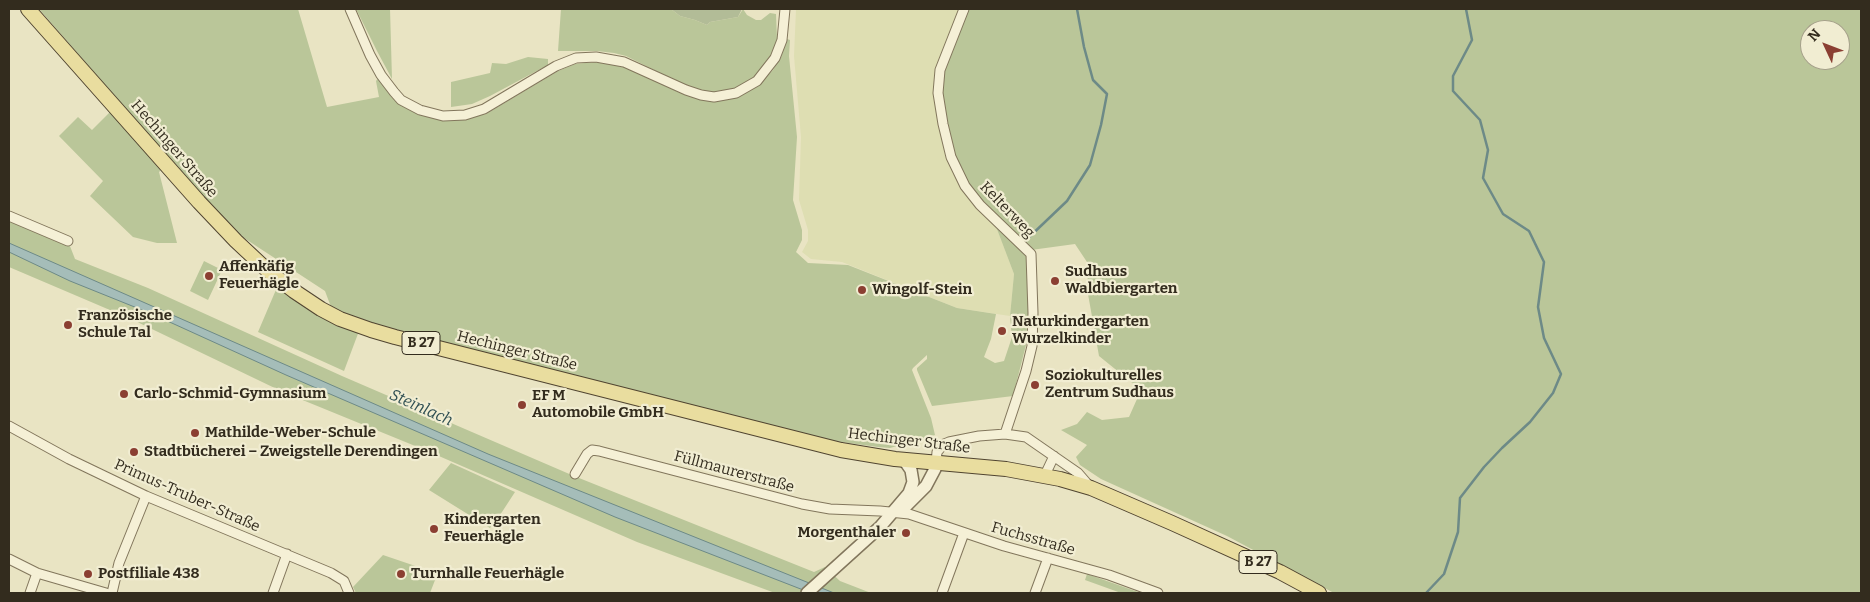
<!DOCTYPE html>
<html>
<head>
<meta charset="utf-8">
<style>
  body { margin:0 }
  #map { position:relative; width:1870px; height:602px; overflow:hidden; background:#e9e4c3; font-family:Bitter,serif }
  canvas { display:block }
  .frame { position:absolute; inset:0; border:10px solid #332c1e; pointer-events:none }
  .north { position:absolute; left:1800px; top:20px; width:50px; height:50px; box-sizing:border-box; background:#f1edd2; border:1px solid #a5a08a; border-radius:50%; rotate:313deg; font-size:14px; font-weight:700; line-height:20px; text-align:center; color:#332c1e }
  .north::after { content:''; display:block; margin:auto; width:18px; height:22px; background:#8b3f32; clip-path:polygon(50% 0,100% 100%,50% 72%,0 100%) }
</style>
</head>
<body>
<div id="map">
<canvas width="1870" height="602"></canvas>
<div class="frame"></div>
<div class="north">N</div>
</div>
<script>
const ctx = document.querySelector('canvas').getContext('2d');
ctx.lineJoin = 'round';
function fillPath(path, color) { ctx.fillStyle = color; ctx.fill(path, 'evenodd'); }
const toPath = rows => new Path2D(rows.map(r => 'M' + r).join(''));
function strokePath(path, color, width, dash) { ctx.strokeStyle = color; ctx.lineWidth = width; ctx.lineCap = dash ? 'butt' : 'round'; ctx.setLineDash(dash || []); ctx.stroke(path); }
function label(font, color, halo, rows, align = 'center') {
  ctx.font = font + ' Bitter,serif'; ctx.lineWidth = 4.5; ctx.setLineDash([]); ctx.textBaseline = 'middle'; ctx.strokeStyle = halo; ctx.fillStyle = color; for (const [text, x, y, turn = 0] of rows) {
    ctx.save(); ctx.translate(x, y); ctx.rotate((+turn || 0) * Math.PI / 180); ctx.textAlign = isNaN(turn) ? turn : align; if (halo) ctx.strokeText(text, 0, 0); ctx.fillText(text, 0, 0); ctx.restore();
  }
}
fillPath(toPath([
  [796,9,961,9,947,156,995,224,1014,274,1010,316,957,308,842,262,811,259,802,252,808,241,808,230,799,200,801,137,794,56]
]), '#dedeb2');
fillPath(toPath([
  [39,9,298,9,327,107,379,97,376,81,378,78,401,103,465,119,486,114,558,71,575,64,595,62,624,67,683,94,700,99,715,101,729,99,744,94,761,82,773,70,781,57,787,39,790,40,789,56,797,137,793,200,802,230,802,240,796,252,808,263,848,265,957,308,996,314,991,339,984,357,995,363,1004,361,1012,337,1010,316,1014,274,995,224,1027,257,1029,314,1026,345,1013,396,932,406,917,370,917,368,927,359,927,355,913,368,912,370,931,418,935,435,890,448,878,447,827,440,397,331,353,317,331,307,325,291,244,238,244,249,166,165,159,172,177,243,157,243,133,237,90,196,103,181,59,136,78,117,92,130,120,102],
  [356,9,390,9,392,79,377,51],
  [561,9,671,9,680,16,695,20,707,25,710,22,738,17,743,9,747,15,756,20,761,20,770,13,776,14,777,39,773,54,765,67,753,79,741,87,726,92,712,93,684,85,626,56,614,53,597,51,558,51],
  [967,9,1861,9,1861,593,1334,593,1227,536,1101,479,1080,465,1076,457,1087,445,1061,430,1077,424,1087,412,1102,420,1129,417,1141,390,1099,356,1088,294,1087,262,1075,244,1031,250,983,203,969,186,956,157,941,94,943,70],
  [1810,30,1840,30,1840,60,1810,60],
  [528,57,548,59,548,65,490,96,472,104,451,107,451,82,490,73,492,63,506,64],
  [9,216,68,241,75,259,148,288,342,376,574,476,814,572,825,567,840,581,871,593,775,593,637,542,425,450,283,392,131,319,9,267],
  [204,261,222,270,208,300,190,291],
  [278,285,359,331,344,371,258,332],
  [451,463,515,492,502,512,490,528,429,490],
  [383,555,436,573,437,575,430,593,356,593,353,587],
  [1087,574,1141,593,1121,593,1085,580]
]), '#bac699');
fillPath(toPath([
  [671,9,742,9,738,17,710,22,707,25,695,20,680,16]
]), '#b2bc97');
const water = toPath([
  [9,243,488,454,834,593,811,593,615,517,286,375,152,314,70,281,9,252,9,243]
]);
fillPath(water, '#a5bdb9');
strokePath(water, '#6d8a87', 1);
strokePath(toPath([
  [1024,242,1067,201,1090,165,1101,125,1107,94,1093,80,1084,47,1077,9],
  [1426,593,1444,574,1458,532,1460,498,1484,467,1502,448,1530,422,1553,393,1561,374,1544,338,1538,307,1544,262,1529,231,1503,214,1483,178,1488,150,1480,120,1453,91,1453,76,1472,40,1466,9]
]), '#6d8a87', 2.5);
const minor = toPath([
  [350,9,370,55,381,75,394,92,401,100,420,110,443,116,465,115,484,109,556,66,576,58,596,57,624,62,686,90,701,95,714,97,736,93,757,81,775,58,782,40,785,9],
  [964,9,940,70,938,93,943,124,951,157,965,186,980,205,1031,254,1033,313,1032,346,1026,371,1005,434],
  [9,216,68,241],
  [9,426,69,459,146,496,331,573,344,581,349,593],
  [936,463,937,452,944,444,949,442,979,436,1005,434,1026,437,1078,473,1091,488],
  [575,474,587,454,592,450,599,451,802,504,830,509,880,511,909,514,1004,546,1109,575,1158,593],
  [1045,475,1054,456],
  [9,559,37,573,106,593],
  [30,593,37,573],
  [112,593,119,563,146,496],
  [273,593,287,554],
  [942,593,964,533],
  [1035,593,1048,558]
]);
const tertiary = toPath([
  [905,507,926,486,935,469,936,463],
  [807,593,880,527,909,493,913,482,911,470,904,460]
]);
const primary = toPath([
  [28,9,199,202,236,241,267,270,294,291,321,309,340,319,371,330,395,337,841,450,895,459,1006,469,1060,479,1091,488,1172,523,1280,572,1319,593]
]);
strokePath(minor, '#82765c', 11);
strokePath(tertiary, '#82765c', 14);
strokePath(primary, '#504430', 16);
strokePath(minor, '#f5f0d6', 9);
strokePath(tertiary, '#f5f0d6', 11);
strokePath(primary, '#e9dd9f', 14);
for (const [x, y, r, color] of [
  [209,276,5,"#8b3f32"],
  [1055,281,5,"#8b3f32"],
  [862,290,5,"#8b3f32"],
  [68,325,5,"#8b3f32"],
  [1002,331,5,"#8b3f32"],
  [1035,385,5,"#8b3f32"],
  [124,394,5,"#8b3f32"],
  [522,405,5,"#8b3f32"],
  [195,433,5,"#8b3f32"],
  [134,452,5,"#8b3f32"],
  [434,529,5,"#8b3f32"],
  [906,533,5,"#8b3f32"],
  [88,574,5,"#8b3f32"],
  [401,574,5,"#8b3f32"]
]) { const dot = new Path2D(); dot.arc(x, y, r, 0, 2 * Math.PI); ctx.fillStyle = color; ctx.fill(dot); strokePath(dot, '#f1edd2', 2); }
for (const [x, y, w] of [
  [421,343,38],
  [1258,562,38]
]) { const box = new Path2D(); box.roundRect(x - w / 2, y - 11.5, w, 23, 4); ctx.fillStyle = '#f1edd2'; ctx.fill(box); strokePath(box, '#332c1e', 1); }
label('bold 14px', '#332c1e', null, [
  ["B 27",421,343],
  ["B 27",1258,562]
]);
label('15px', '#332c1e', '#f1edd2', [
  ["Hechinger Straße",174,149,49],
  ["Kelterweg",1007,210,46],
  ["Hechinger Straße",517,351,14],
  ["Hechinger Straße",909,441,7],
  ["Füllmaurerstraße",734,472,15],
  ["Primus-Truber-Straße",187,496,24],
  ["Fuchsstraße",1033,539,16]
]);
label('bold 15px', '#332c1e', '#f1edd2', [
  ["Affenkäfig",219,267],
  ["Feuerhägle",219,284],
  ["Sudhaus",1065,272],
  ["Waldbiergarten",1065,289],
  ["Wingolf-Stein",872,290],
  ["Französische",78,316],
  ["Schule Tal",78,333],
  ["Naturkindergarten",1012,322],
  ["Wurzelkinder",1012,339],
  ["Soziokulturelles",1045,376],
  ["Zentrum Sudhaus",1045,393],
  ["Carlo-Schmid-Gymnasium",134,394],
  ["EF M",532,396],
  ["Automobile GmbH",532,413],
  ["Mathilde-Weber-Schule",205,433],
  ["Stadtbücherei – Zweigstelle Derendingen",144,452],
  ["Kindergarten",444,520],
  ["Feuerhägle",444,537],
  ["Morgenthaler",896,533,"right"],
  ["Postfiliale 438",98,574],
  ["Turnhalle Feuerhägle",411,574]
], 'left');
label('italic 16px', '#2f4f52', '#f1edd2', [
  ["Steinlach",421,408,24]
]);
</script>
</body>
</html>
